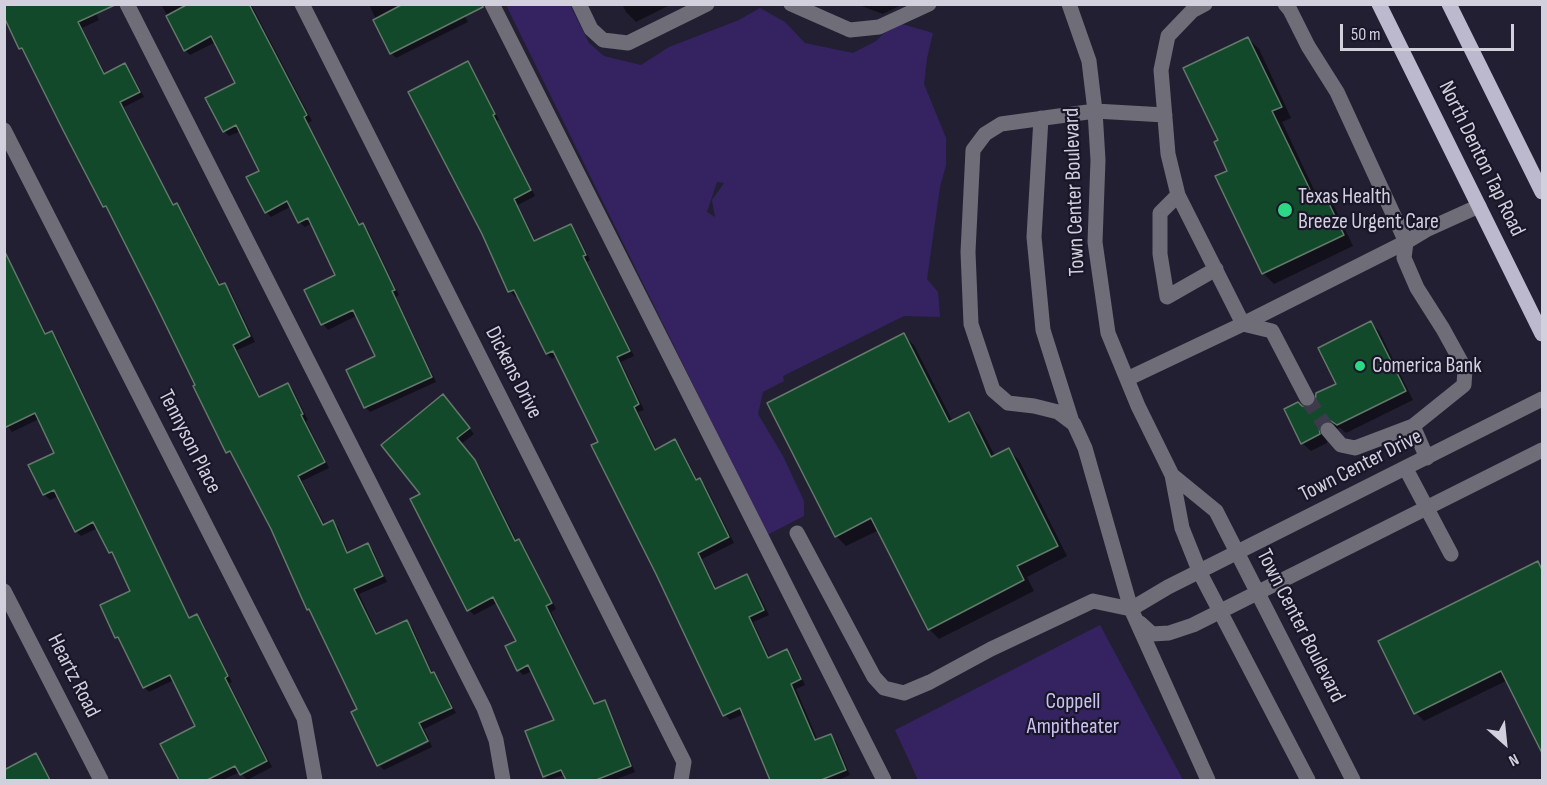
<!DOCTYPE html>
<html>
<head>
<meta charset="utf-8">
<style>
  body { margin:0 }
  #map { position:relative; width:1547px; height:785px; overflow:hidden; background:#231f33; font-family:"Sofia Sans Condensed",sans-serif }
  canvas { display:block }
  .frame { position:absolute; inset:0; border:6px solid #d2d0dd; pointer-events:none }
  .north { position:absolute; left:1475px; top:713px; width:60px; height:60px; -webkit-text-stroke:4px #1a1629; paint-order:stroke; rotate:153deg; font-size:16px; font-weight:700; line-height:24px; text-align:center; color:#d2d0dd }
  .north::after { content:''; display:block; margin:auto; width:21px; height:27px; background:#d2d0dd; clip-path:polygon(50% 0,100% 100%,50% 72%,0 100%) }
  .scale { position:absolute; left:1340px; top:24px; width:174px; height:27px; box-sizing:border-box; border:3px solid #d2d0dd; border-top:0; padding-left:8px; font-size:18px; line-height:21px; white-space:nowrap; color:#d2d0dd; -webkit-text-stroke:4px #1a1629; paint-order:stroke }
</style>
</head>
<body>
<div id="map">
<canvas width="1547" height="785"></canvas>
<div class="frame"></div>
<div class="north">N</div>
<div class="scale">50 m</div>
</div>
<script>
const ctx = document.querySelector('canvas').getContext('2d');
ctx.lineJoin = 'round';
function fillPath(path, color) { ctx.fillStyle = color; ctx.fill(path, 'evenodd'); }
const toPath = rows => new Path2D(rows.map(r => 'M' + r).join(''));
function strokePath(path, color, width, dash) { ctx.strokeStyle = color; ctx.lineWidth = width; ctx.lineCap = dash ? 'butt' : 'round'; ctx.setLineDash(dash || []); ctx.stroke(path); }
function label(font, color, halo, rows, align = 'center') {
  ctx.font = font + ' "Sofia Sans Condensed",sans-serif'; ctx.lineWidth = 4.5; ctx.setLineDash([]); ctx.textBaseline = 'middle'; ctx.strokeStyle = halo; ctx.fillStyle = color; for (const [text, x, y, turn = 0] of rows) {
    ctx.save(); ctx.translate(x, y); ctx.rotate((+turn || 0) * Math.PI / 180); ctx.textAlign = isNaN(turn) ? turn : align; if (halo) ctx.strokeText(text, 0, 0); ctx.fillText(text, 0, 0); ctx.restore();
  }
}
fillPath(toPath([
  [506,5,570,5,589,43,604,56,641,65,669,47,739,20,760,8,785,22,805,43,853,53,876,41,884,33,902,24,933,33,927,58,924,84,946,138,946,165,940,187,927,279,938,292,940,317,904,316,783,376,784,381,763,392,758,414,783,456,804,501,804,516,767,535],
  [717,182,724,183,712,200,715,217,707,212],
  [1100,625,1183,780,918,780,895,730]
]), '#342360');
fillPath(toPath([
  [92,4,99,20,82,28,106,75,125,65,130,70,144,97,124,107,174,206,176,205,182,210,221,286,224,284,230,290,255,342,237,350,261,398,288,385,293,390,308,420,306,421,329,468,302,481,325,525,332,522,338,527,349,554,368,545,373,550,387,582,359,594,378,635,406,622,412,627,433,674,439,679,456,713,424,729,429,739,378,764,359,710,313,614,308,609,272,528,234,456,227,452,110,212,105,207,26,53,20,48],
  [161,4,251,4,312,121,308,123,361,226,363,225,368,230,399,295,396,297,436,382,370,412,365,407,377,357,358,315,328,330,323,324,306,290,337,275,312,223,305,227,299,222,292,206,271,217,266,212,261,171,241,131,229,136,224,131,237,83,216,42,190,55,185,50],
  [369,4,459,4,468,22,396,58,391,53],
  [622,4,672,4,636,22,626,12],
  [856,4,903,4,883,14],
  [1248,38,1259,49,1291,118,1282,122,1318,198,1323,195,1334,206,1353,246,1274,284,1263,273,1220,141],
  [468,63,473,69,499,120,497,121,535,196,518,205,536,242,570,226,576,231,590,260,587,262,634,356,621,362,644,410,638,412,657,450,675,441,680,446,698,481,700,480,705,485,734,543,702,559,717,590,747,576,752,581,769,615,753,622,770,658,786,651,792,656,805,685,796,689,818,741,830,735,836,741,850,775,838,780,772,780,744,714,730,720,725,715,600,443,557,356,552,359,547,354,518,295,515,297,510,291,483,233],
  [4,251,47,335,51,333,57,338,190,619,197,616,202,621,232,682,229,683,272,767,247,780,240,772,222,780,180,780,162,745,197,727,174,680,149,692,144,687,123,643,116,637,132,592,98,528,81,536,76,531,58,496,50,500,45,495,30,466,56,453,39,419,12,432,4,421],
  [1370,323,1379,331,1413,400,1346,433,1340,428,1330,430,1326,436,1327,443,1311,451,1302,443,1302,408,1312,408,1338,384],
  [903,335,914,345,953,422,969,414,979,425,995,456,1008,450,1019,460,1067,556,1027,577,1034,591,939,639,929,629,879,530,846,546,836,536],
  [448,402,474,434,461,444,480,467,517,541,524,546,556,609,551,612,595,705,604,702,609,707,635,772,614,780,567,780,565,775,548,780,544,776,556,720,533,671,523,675,518,670,518,642,497,603,474,615,469,610,422,495],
  [1537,562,1542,568,1542,750,1508,680,1424,721,1416,713,1380,641],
  [430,742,432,747,384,770,380,766],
  [36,755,41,761,51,780,4,780,4,771]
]), '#0007');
const building = toPath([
  [4,4,117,4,78,22,104,74,125,63,140,92,120,102,173,205,177,203,219,285,225,283,250,336,233,345,259,397,288,383,303,414,301,415,325,462,298,476,323,525,333,520,347,553,368,543,383,576,354,589,376,634,407,620,431,673,434,672,452,708,419,723,428,741,377,766,351,712,357,709,309,609,307,610,271,529,230,451,226,453,193,386,195,385,154,301,106,206,103,207,63,130,22,48,19,49,4,17,4,4],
  [188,4,249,4,307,115,304,117,359,225,363,223,395,290,392,291,432,377,364,408,346,370,375,356,353,310,321,325,304,290,335,275,308,218,298,223,287,201,265,213,246,177,259,171,236,125,223,132,205,98,235,83,211,36,184,51,166,16,188,4],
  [403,4,482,4,483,7,390,54,373,20,403,4],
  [1248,37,1282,107,1272,111,1314,198,1324,193,1344,235,1262,274,1215,176,1227,171,1214,142,1218,140,1183,68,1248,37],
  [468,61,495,114,493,115,531,190,514,199,534,241,571,224,586,255,583,256,630,351,617,357,639,404,634,407,655,450,675,439,696,480,700,478,729,537,698,553,715,589,747,574,764,610,749,617,768,658,787,649,801,679,791,684,815,740,831,734,846,770,821,780,770,780,740,708,723,716,656,574,591,445,598,442,553,351,546,354,514,290,508,292,482,234,408,92,468,61],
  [4,250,45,334,52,331,189,618,197,614,228,676,225,678,267,761,240,775,235,766,207,780,179,780,160,744,195,726,170,675,143,688,118,637,115,638,100,605,130,591,112,552,109,553,93,522,75,532,54,490,43,495,28,465,54,453,35,413,4,428,4,250],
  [1371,321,1406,391,1337,425,1331,421,1322,422,1319,427,1320,434,1301,444,1284,409,1298,402,1302,406,1311,407,1315,403,1316,393,1336,384,1318,348,1371,321],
  [904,333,949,422,969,412,991,457,1009,448,1058,546,1017,566,1024,580,928,630,871,518,835,537,767,403,904,333],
  [443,394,470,428,457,438,475,460,515,541,519,539,552,603,546,606,594,704,605,700,631,766,596,780,566,780,561,770,543,777,525,731,554,720,528,665,517,671,505,646,516,641,493,597,467,611,410,499,420,494,381,445,443,394],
  [1538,561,1542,570,1542,753,1501,671,1414,714,1378,641,1538,561],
  [36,753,50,780,4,780,4,770,36,753]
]);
fillPath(building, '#13492b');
strokePath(building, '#637a6a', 1.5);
strokePath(toPath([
  [1307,398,1328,430]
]), '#3d3a4c', 15, [15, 8]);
strokePath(toPath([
  [127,4,484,708,496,740,503,780],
  [302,4,684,762,681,780],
  [492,4,884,780],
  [579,4,591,29,603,40,628,43,707,4],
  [791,4,850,30,879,27,929,4],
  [1069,4,1089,61,1095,111,1098,160,1095,242,1108,333,1138,406,1172,475,1182,528,1200,573,1308,780],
  [1205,4,1192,11,1168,36,1161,70,1168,154,1178,195,1243,324,1272,331,1307,398],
  [1165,115,1095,111,1001,124,985,134,973,150,968,252,971,324,993,390,1008,403,1034,406,1058,412,1074,424,1085,448,1131,609,1208,780],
  [1041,118,1034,237,1043,330,1072,422],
  [4,130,304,718,315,780],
  [1178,195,1160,213,1160,254,1167,297,1216,269],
  [1127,379,1243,324,1406,242,1337,92,1308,46,1290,10,1285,4],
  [1328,430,1341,445,1355,448,1413,426],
  [1427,458,1413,426,1464,385,1465,369,1443,329,1417,288,1404,258,1406,242,1426,230,1479,206],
  [1406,469,1451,554],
  [1172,475,1216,511,1353,780],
  [797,533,874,677,884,688,904,693,930,682,991,649,1093,601,1131,609,1168,587,1542,399],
  [4,591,101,780],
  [1140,623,1152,634,1169,633,1193,625,1542,450]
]), '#6f6d78', 15);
strokePath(toPath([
  [1379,4,1542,334],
  [1449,4,1542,192]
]), '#bcb9cf', 15);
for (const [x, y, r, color] of [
  [1285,210,8,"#2dd884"],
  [1360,366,6,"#2dd884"]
]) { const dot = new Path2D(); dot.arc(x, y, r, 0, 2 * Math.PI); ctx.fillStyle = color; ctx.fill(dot); strokePath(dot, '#1a1629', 2); }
label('22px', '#d2d0dd', '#1a1629', [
  ["North Denton Tap Road",1481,159,64],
  ["Town Center Boulevard",1075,192,-92],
  ["Dickens Drive",513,373,63],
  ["Tennyson Place",189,442,63],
  ["Town Center Drive",1361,466,-27],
  ["Town Center Boulevard",1300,626,63],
  ["Heartz Road",73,676,63]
]);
label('22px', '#d2d0dd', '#1a1629', [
  ["Texas Health",1298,197],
  ["Breeze Urgent Care",1298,222],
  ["Comerica Bank",1372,366]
], 'left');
label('22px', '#c9c2ef', '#1a1629', [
  ["Coppell",1073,702],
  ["Ampitheater",1073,727]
]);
</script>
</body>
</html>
